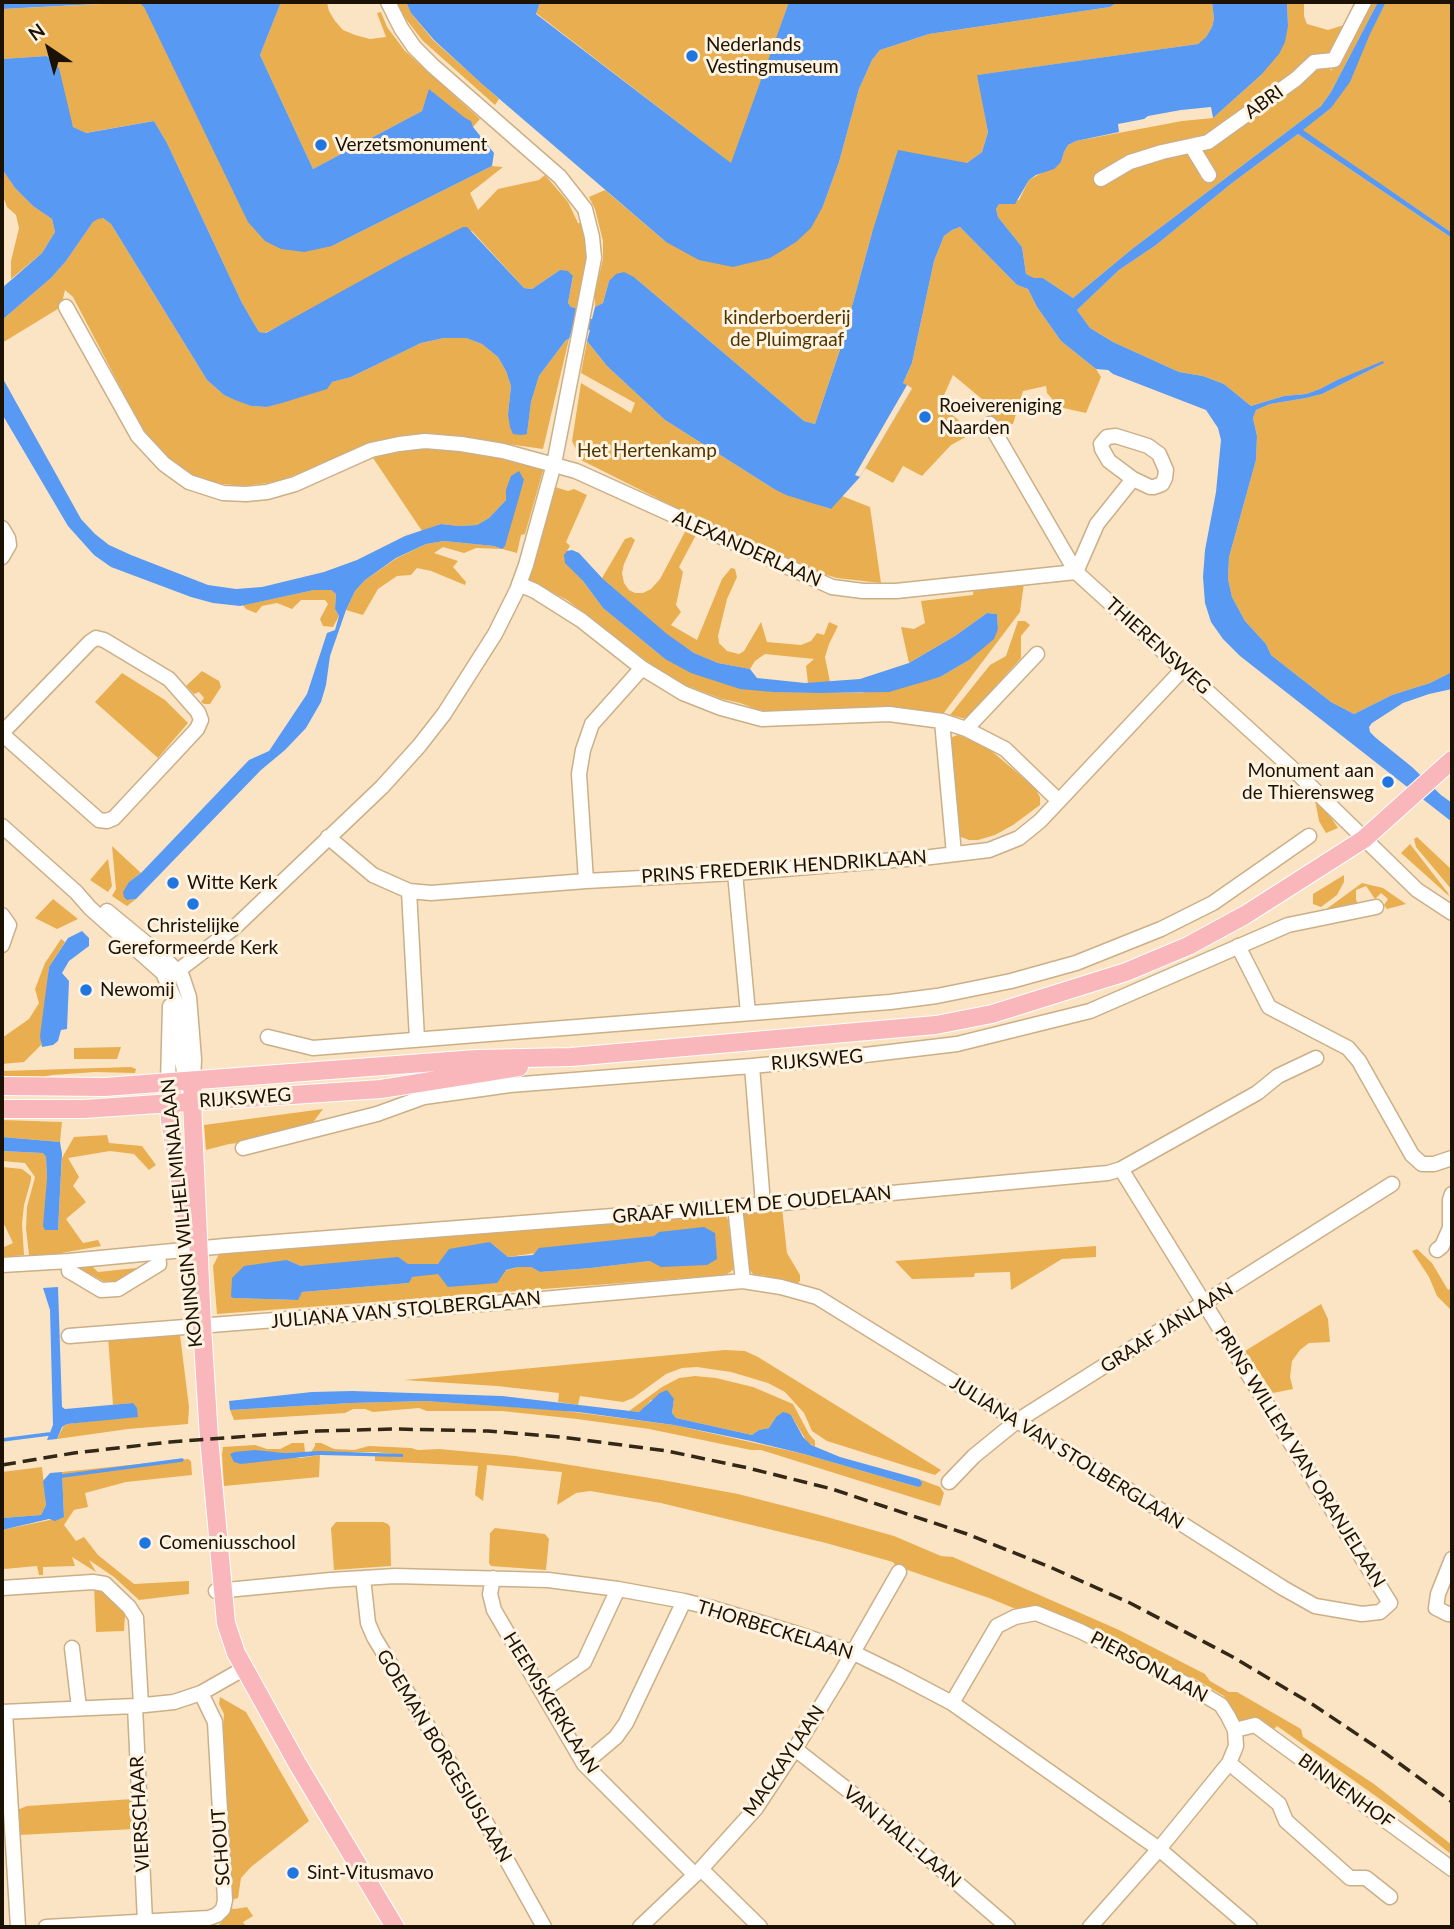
<!DOCTYPE html>
<html>
<head>
<meta charset="utf-8">
<style>
  body { margin:0 }
  #map { position:relative; width:1454px; height:1929px; overflow:hidden; background:#fbe4c3; font-family:Lato,sans-serif }
  canvas { display:block }
  .frame { position:absolute; inset:0; border:4px solid #1c1204; pointer-events:none }
  .north { position:absolute; left:14px; top:14px; width:70px; height:70px; -webkit-text-stroke:5px #fff3e2; paint-order:stroke; rotate:324deg; font-size:19px; font-weight:700; line-height:28px; text-align:center; color:#1c1204 }
  .north::after { content:''; display:block; margin:auto; width:24px; height:32px; background:#1c1204; clip-path:polygon(50% 0,100% 100%,50% 72%,0 100%) }
</style>
</head>
<body>
<div id="map">
<canvas width="1454" height="1929"></canvas>
<div class="frame"></div>
<div class="north">N</div>
</div>
<script>
const ctx = document.querySelector('canvas').getContext('2d');
ctx.lineJoin = 'round';
function fillPath(path, color) { ctx.fillStyle = color; ctx.fill(path, 'evenodd'); }
const toPath = rows => new Path2D(rows.map(r => 'M' + r).join(''));
function strokePath(path, color, width, dash) { ctx.strokeStyle = color; ctx.lineWidth = width; ctx.lineCap = dash ? 'butt' : 'round'; ctx.setLineDash(dash || []); ctx.stroke(path); }
function label(font, color, halo, rows, align = 'center') {
  ctx.font = font + ' Lato,sans-serif'; ctx.lineWidth = 6; ctx.setLineDash([]); ctx.textBaseline = 'middle'; ctx.strokeStyle = halo; ctx.fillStyle = color; for (const [text, x, y, turn = 0] of rows) {
    ctx.save(); ctx.translate(x, y); ctx.rotate((+turn || 0) * Math.PI / 180); ctx.textAlign = isNaN(turn) ? turn : align; if (halo) ctx.strokeText(text, 0, 0); ctx.fillText(text, 0, 0); ctx.restore();
  }
}
fillPath(toPath([
  [139,2,144,6,177,74,332,246,492,166,503,167,470,193,478,210,498,189,539,180,545,175,568,202,578,223,581,223,584,236,587,264,576,308,571,307,568,303,573,277,560,270,532,289,524,288,472,231,265,333,259,332,242,303,167,143,154,121,85,133,73,127,48,56,2,59,2,9],
  [281,2,336,2,327,3,329,11,335,21,343,30,355,35,370,39,386,37,377,13,381,12,387,27,405,51,480,119,473,127,430,90,422,111,313,169,260,55],
  [397,2,406,2,411,13,433,40,499,99,495,105,423,41,405,18],
  [540,2,789,2,732,164,536,13],
  [1118,2,1212,2,1214,19,1212,27,1206,37,1198,44,978,75,988,132,982,152,872,233,840,350,815,424,804,421,634,277,609,281,603,303,595,307,595,293,603,259,603,241,595,209,589,197,605,190,666,242,823,206,839,162,859,89,872,60,880,50,929,34,1110,7],
  [1287,2,1304,2,1304,16,1307,24,1328,30,1344,25,1331,50,1326,55,1331,71,1368,2,1378,2,1331,92,1321,106,1132,249,1073,298,1043,278,1033,278,1026,274,1022,247,998,217,996,209,999,204,1019,200,1029,180,1061,162,1064,152,1068,145,1076,141,1182,121,1213,118,1261,75,1288,26],
  [1386,2,1441,2,1452,4,1452,233,1302,130,1331,108],
  [1298,134,1452,238,1452,672,1430,683,1392,695,1354,714,1331,702,1271,655,1266,644,1245,621,1232,597,1228,579,1229,557,1256,460,1257,436,1253,418,1256,410,1270,404,1306,398,1322,394,1384,363,1337,380,1320,389,1306,394,1284,396,1251,406,1224,384,1203,376,1179,372,1113,342,1090,328,1077,310,1119,270,1156,245,1232,183],
  [2,169,15,188,33,206,52,219,55,232,42,253,11,279,11,261,19,228,16,215,7,207,4,199,2,200],
  [98,218,103,218,111,224,207,380,224,395,251,406,267,407,309,394,332,382,351,377,421,343,444,338,466,338,482,344,498,357,506,371,511,386,508,414,527,434,531,402,539,376,566,340,569,339,543,449,430,433,407,435,275,482,244,486,212,483,185,472,166,458,146,436,73,297,65,290,61,307,2,343,2,320,51,278,66,261,93,222],
  [960,227,1017,285,1028,289,1037,307,1061,341,1096,369,1101,377,1086,413,1059,407,1047,393,1046,386,1023,391,1013,424,998,423,985,409,988,404,953,375,940,404,973,433,951,445,922,476,903,466,893,483,865,468,912,389,903,383,912,363,934,261,944,236,952,230],
  [587,341,607,366,665,420,774,489,830,509,842,496,870,507,881,583,837,578,813,571,736,538,581,460,572,441,581,383,631,413,635,403,581,373],
  [424,447,473,452,544,467,525,534,521,535,517,553,502,549,476,548,464,553,443,547,434,553,458,561,453,567,466,582,465,585,431,571,417,568,411,575,397,576,378,589,363,615,346,610,355,591,365,580,397,558,426,544,444,541,494,546,502,549,524,480,506,490,506,500,489,518,477,525,458,526,441,524,422,531,373,458,401,450],
  [555,487,568,491,574,489,587,495,566,542,570,546,567,551,565,562,583,581,603,608,665,659,773,692,861,693,940,677,969,660,998,629,997,614,987,613,955,636,909,663,901,627,914,629,925,623,921,601,973,595,974,587,1024,583,1020,612,943,714,870,709,769,714,740,703,722,699,683,684,661,672,567,600,530,581,527,575],
  [686,530,696,535,679,567,683,572,676,605,681,612,671,625,697,640,722,579,731,568,735,569,737,577,727,599,718,636,719,643,727,651,739,654,744,651,761,622,767,642,801,645,811,641,817,633,824,635,829,622,838,626,829,644,825,657,830,682,808,683,806,666,814,659,765,654,755,661,750,669,718,663,694,653,666,634,602,578,625,539,631,537,635,540,624,564,622,573,624,583,629,590,635,593,643,593,651,589,660,579],
  [314,590,331,590,336,594,335,609,339,616,333,627,323,626,320,619,328,604,325,600,301,600,292,609,277,603,262,606,256,613,246,609,243,605],
  [1018,621,1025,621,1030,625,1021,636,1021,658,966,719,950,715,990,665,1006,656],
  [202,671,219,681,221,687,210,704,204,704,201,702,204,698,199,692,194,694,186,686],
  [122,673,165,700,188,723,158,758,95,702],
  [958,735,973,740,989,749,1014,770,1035,788,1040,797,1040,805,1013,825,995,835,978,840,969,840,961,837,956,831,949,742,952,737],
  [1315,800,1328,813,1338,828,1326,833,1319,821],
  [1417,837,1452,870,1452,890,1416,847,1414,839],
  [1410,844,1448,893,1449,896,1401,853],
  [112,846,141,873,129,882,127,900,136,899,127,906,112,896,116,889],
  [108,859,112,886,108,892,90,880],
  [1344,875,1344,882,1337,895,1321,907,1313,904,1313,894],
  [1362,883,1383,888,1406,904,1387,909,1384,905,1388,899,1381,893,1375,899,1366,886,1356,890,1356,899,1358,906,1325,910],
  [53,899,78,919,57,929,35,918],
  [61,939,65,942,49,967,41,1045,24,1062,2,1064,2,1038,29,1019,39,1003,35,989,45,963],
  [121,1047,117,1059,74,1059,74,1048],
  [131,1067,136,1069,135,1073,95,1072,52,1075,30,1080,2,1079,2,1071],
  [323,1109,314,1121,301,1130,255,1141,229,1144,206,1150,204,1125],
  [2,1120,62,1122,60,1142,2,1137],
  [107,1135,109,1143,142,1146,156,1165,149,1170,134,1154,110,1151,68,1158,79,1177,73,1186,86,1202,66,1219,83,1243,98,1240,101,1246,50,1255,29,1255,26,1229,27,1207,35,1177,25,1163,2,1161,2,1151,43,1153,46,1157,47,1179,58,1230,62,1158,74,1137],
  [2,1167,22,1169,31,1176,31,1180,24,1205,22,1224,24,1255,2,1257,2,1248,13,1243,2,1220],
  [782,1208,787,1253,800,1275,800,1281,796,1285,762,1275,754,1275,746,1266,742,1214,747,1211],
  [724,1213,728,1220,734,1269,726,1275,217,1314,213,1266,219,1254],
  [660,1232,650,1261,591,1268,540,1272,531,1267,518,1267,449,1287,438,1273,411,1277,409,1283,302,1292,297,1300,234,1298,231,1297,287,1260,301,1266,438,1264,490,1242,508,1257,654,1236],
  [1096,1246,1096,1257,1062,1259,1011,1290,1010,1272,975,1273,974,1277,912,1279,895,1261],
  [1417,1249,1432,1263,1448,1290,1452,1288,1452,1311,1437,1296,1429,1277,1412,1251],
  [91,1265,98,1272,146,1267,116,1282,103,1281,77,1267],
  [1321,1304,1328,1319,1330,1342,1309,1343,1300,1350,1292,1361,1290,1377,1293,1389,1273,1393,1245,1351],
  [155,1332,159,1337,180,1335,189,1407,188,1424,128,1429,57,1439,63,1427,67,1424,138,1416,133,1403,113,1405,108,1337],
  [725,1350,745,1351,758,1357,941,1470,935,1475,827,1441,812,1431,804,1413,785,1392,768,1383,731,1372,697,1367,682,1368,666,1374,633,1398,623,1402,580,1396,578,1405,558,1402,559,1393,497,1386,404,1380],
  [695,1376,716,1378,753,1387,793,1404,809,1434,815,1441,815,1447,807,1442,791,1415,776,1417,769,1428,759,1430,752,1435,676,1418,672,1413,674,1399,651,1400,644,1408,639,1412,629,1411,662,1387,679,1378],
  [426,1401,558,1410,674,1425,804,1454,918,1487,922,1482,919,1479,940,1487,944,1493,940,1506,761,1450,751,1450,649,1429,577,1419,502,1411,427,1411,419,1408,373,1412,365,1409,353,1409,345,1413,234,1420,230,1410,351,1403],
  [292,1443,304,1443,305,1452,284,1453,265,1452,300,1458,320,1455,319,1477,224,1486,222,1455,223,1447,255,1445,267,1449,280,1449],
  [315,1443,321,1443,334,1449,354,1450,369,1446,411,1448,418,1450,439,1449,515,1456,662,1480,738,1494,816,1514,894,1536,941,1556,953,1557,1119,1630,1205,1674,1210,1681,1229,1692,1237,1692,1301,1729,1303,1737,1374,1784,1452,1845,1452,1855,1401,1814,1277,1726,1272,1731,1236,1719,1224,1696,1192,1677,1186,1679,989,1598,896,1566,893,1562,826,1543,661,1503,590,1491,576,1493,557,1505,562,1472,487,1465,483,1501,475,1495,478,1466,375,1461,375,1455,403,1457,403,1455,375,1452,311,1452,315,1446],
  [188,1459,191,1461,192,1475,126,1482,85,1493,88,1507,74,1510,64,1525,76,1541,84,1537,98,1555,134,1584,189,1581,189,1594,139,1600,114,1577,89,1560,96,1572,72,1557,75,1566,43,1567,43,1575,39,1575,37,1566,4,1569,2,1577,2,1530,64,1517,62,1472],
  [42,1467,46,1505,41,1515,2,1518,2,1472],
  [336,1522,383,1522,388,1524,390,1527,391,1566,334,1570,331,1528],
  [495,1528,545,1534,549,1539,546,1570,491,1566,489,1563,490,1533],
  [102,1585,132,1614,125,1615,124,1631,96,1632,94,1586],
  [220,1697,246,1712,309,1821,251,1867,241,1878,238,1898,228,1901,230,1857,225,1805,222,1740,224,1714,219,1704],
  [133,1799,134,1829,19,1835,17,1810,27,1806],
  [247,1907,253,1916,243,1922,246,1927,217,1927,225,1918,228,1908,235,1909]
]), '#e9ae50');
fillPath(toPath([
  [2,2,134,2,2,9],
  [139,2,281,2,260,55,313,169,422,111,429,89,465,118,471,121,473,127,494,153,492,166,332,246,304,252,281,249,265,241,248,222,144,7],
  [406,2,540,2,536,14,731,163,789,2,1118,2,1110,7,929,34,880,50,872,60,859,89,839,162,823,206,811,228,796,242,770,258,733,267,699,260,666,242,482,84,434,40,411,13],
  [1212,2,1287,2,1288,26,1285,42,1279,54,1261,75,1213,118,1211,107,1181,110,1148,116,1144,119,1118,124,1119,132,1076,141,1068,145,1064,152,1061,162,1054,169,1036,175,1029,180,1015,204,999,204,996,209,998,217,1022,247,1026,274,1034,278,1043,278,1073,298,1132,249,1321,106,1331,92,1378,2,1386,2,1370,34,1350,82,1331,108,1303,130,1452,233,1452,238,1298,134,1232,183,1156,245,1119,270,1077,310,1090,328,1113,342,1179,372,1203,376,1224,384,1251,406,1284,396,1306,394,1320,389,1337,380,1383,361,1384,363,1322,394,1306,398,1270,404,1256,410,1253,418,1257,436,1256,460,1229,557,1228,579,1232,597,1245,621,1266,644,1271,655,1331,702,1354,714,1392,695,1430,683,1452,672,1452,689,1429,694,1403,703,1372,723,1369,727,1370,732,1376,738,1412,767,1441,795,1452,803,1452,822,1240,656,1223,639,1211,622,1205,603,1203,577,1205,550,1216,492,1221,440,1218,428,1206,410,1113,374,1108,370,1096,369,1061,341,1037,307,1028,289,1017,285,960,227,952,230,944,236,934,261,912,363,903,383,912,388,860,477,831,509,786,495,774,489,665,420,607,366,587,341,590,330,573,327,569,339,566,340,539,376,531,402,527,434,521,435,513,434,510,427,508,414,511,386,506,371,498,357,482,344,466,338,444,338,421,343,351,377,332,382,327,389,282,403,267,407,251,406,235,400,224,395,207,380,111,224,103,218,98,219,93,222,66,261,51,278,2,320,2,288,42,253,55,232,52,219,33,206,15,188,2,169,2,59,47,56,59,68,73,127,86,133,154,121,167,143,242,303,259,332,266,333,402,258,463,227,467,227,524,288,532,289,560,270,568,271,573,276,568,303,571,307,576,308,575,316,592,319,595,307,603,303,609,281,616,274,624,272,634,277,804,421,815,424,840,350,872,233,898,150,967,163,982,152,988,132,977,75,1198,44,1206,37,1212,27,1214,19],
  [2,377,81,519,95,534,109,545,131,555,208,585,236,589,262,587,324,572,357,560,405,536,441,524,458,526,477,525,489,518,506,500,506,490,511,476,519,471,524,480,505,546,502,549,494,546,444,541,426,544,396,558,365,580,355,591,346,610,330,656,326,685,321,702,306,728,285,750,261,770,136,899,127,900,124,897,123,892,129,882,141,873,249,760,269,751,307,694,327,633,335,630,339,616,335,609,336,594,331,590,314,590,240,606,213,603,191,597,111,567,94,555,68,526,2,414],
  [572,550,579,553,602,578,667,634,694,653,718,663,750,669,757,678,805,683,860,679,909,663,955,636,987,613,997,614,998,629,994,639,969,660,940,677,889,692,818,693,773,692,740,689,691,673,665,659,603,608,583,581,565,563,564,555,567,551],
  [82,931,89,938,89,946,69,961,62,973,69,981,67,1029,61,1030,58,1041,53,1045,42,1047,40,1036,49,967,68,938],
  [2,1137,60,1142,62,1154,58,1230,45,1230,43,1226,47,1179,46,1157,43,1153,2,1151],
  [704,1227,715,1233,717,1259,707,1265,661,1267,650,1261,591,1268,540,1272,531,1267,518,1267,506,1270,497,1283,448,1287,438,1274,412,1277,409,1283,302,1292,298,1300,233,1298,231,1297,232,1278,244,1266,287,1260,301,1266,398,1257,408,1264,438,1264,449,1249,490,1242,508,1257,533,1255,539,1248,654,1236,659,1232],
  [58,1287,62,1407,65,1409,133,1403,137,1408,138,1417,67,1424,62,1427,57,1439,47,1440,53,1425,50,1310,43,1288],
  [667,1390,674,1399,672,1413,676,1418,752,1435,759,1430,769,1428,776,1417,783,1412,787,1413,791,1415,803,1437,811,1445,840,1457,919,1479,922,1482,921,1486,918,1487,804,1454,751,1441,674,1425,578,1412,426,1401,351,1403,230,1410,229,1401,312,1392,352,1391,502,1396,639,1412,660,1393],
  [255,1450,284,1453,320,1451,403,1454,403,1457,320,1455,241,1464,234,1462,230,1454,235,1452],
  [62,1472,64,1517,55,1521,49,1519,2,1530,2,1518,41,1515,46,1505,43,1481,50,1473]
]), '#5799f3');
fillPath(toPath([
  [907,385,912,388,860,477,855,475]
]), '#fbe4c3');
strokePath(toPath([
  [2,1440,49,1434],
  [62,1476,182,1460]
]), '#5799f3', 3.5);
const minor = toPath([
  [1192,147,1209,175],
  [1101,179,1130,162,1162,152,1208,142,1296,79,1314,62,1334,60,1364,2],
  [66,307,138,436,164,464,189,482,223,493,246,494,267,492,295,484,371,450,399,444,425,441,461,444,503,451,576,471,832,587,863,591,896,591,1076,572],
  [990,424,1076,572,1296,772,1417,890,1452,913],
  [1116,436,1148,446,1159,454,1166,470,1165,478,1162,484,1154,487,1150,487,1133,479,1109,461,1102,449,1101,444,1107,437,1116,436],
  [2,528,8,538,9,545,2,557],
  [1076,572,1097,524,1133,479],
  [519,584,535,591,581,620,642,668,683,693,721,708,762,719,889,714,942,721,966,729,1005,749,1059,801],
  [942,721,954,854],
  [966,729,1037,654],
  [2,734,99,820,107,821,114,818,197,729,201,720,198,712,169,679,104,640,96,638,90,642,2,733],
  [2,826,76,892,90,908,163,973,175,1000,178,1014,182,1060,187,1089],
  [328,837,373,875,409,891,431,893,586,881,735,873,931,857,989,850,1019,838,1040,821,1183,669],
  [735,873,748,1013],
  [586,881,579,774,583,750,592,724,642,668],
  [409,891,417,1039],
  [107,911,164,958,182,976,189,997,194,1059,193,1081],
  [2,915,9,925,2,945],
  [1238,946,1269,1007,1348,1048,1359,1061,1412,1155,1422,1164,1434,1164,1452,1158],
  [166,980,235,927,382,787,419,746,444,714,495,634,517,590,526,565,554,464,594,258,592,237,585,209,560,177,433,66,414,47,401,28,388,2],
  [268,1037,313,1048,890,1002,937,996,1011,981,1076,963,1161,929,1213,903,1309,836],
  [752,1066,763,1204],
  [168,1083,170,1006],
  [243,1148,377,1114,424,1097,510,1085,752,1066,865,1055,957,1044,1090,1011,1288,925,1376,907],
  [735,1206,743,1281],
  [1437,1250,1442,1246,1450,1228,1450,1200,1452,1194],
  [69,1261,69,1271,101,1290,118,1289,159,1264,158,1253],
  [2,1265,69,1261,225,1246,794,1202,1108,1173,1121,1169,1257,1093,1278,1076,1316,1058],
  [69,1336,520,1301,743,1281,781,1287,817,1297,1108,1477,1283,1588,1315,1606,1362,1614,1380,1612,1390,1603,1121,1169],
  [949,1482,974,1456,1017,1421,1392,1184],
  [1452,1559,1438,1594,1436,1608,1448,1614,1452,1614],
  [363,1578,368,1623,374,1637,485,1821,544,1927],
  [493,1578,490,1594,494,1610,584,1764,695,1875],
  [2,1588,93,1582,105,1584,129,1607,136,1618,141,1705],
  [216,1591,331,1580,395,1576,548,1580,618,1589,684,1601,712,1608,801,1635,852,1652,897,1674,952,1703,1159,1849,1250,1927],
  [72,1648,79,1708],
  [542,1691,584,1662,618,1589],
  [952,1703,997,1626,1015,1617,1036,1613,1080,1631,1186,1684,1221,1705,1228,1716,1235,1730,1236,1746,1229,1763,1159,1849,1090,1927],
  [135,1706,145,1922],
  [2,1712,135,1706,174,1702,201,1693,245,1668],
  [5,1712,18,1927],
  [1235,1730,1255,1725,1452,1869],
  [795,1749,862,1801,1008,1927],
  [1229,1763,1279,1804,1286,1821,1350,1878,1366,1878,1390,1897],
  [584,1764,616,1737,626,1723,684,1601],
  [701,1869,760,1927],
  [46,1927,209,1918,217,1915,223,1909,225,1900,215,1722,201,1693],
  [640,1927,701,1869,756,1808,795,1749,840,1675,899,1572]
]);
const major = toPath([
  [193,1081,192,1102,202,1326,209,1438,226,1623,236,1653,297,1763,395,1927],
  [168,1083,170,1120,186,1217],
  [2,1086,105,1087,476,1059,571,1057,936,1025,992,1014,1126,972,1188,946,1245,915,1364,839,1452,760],
  [2,1109,84,1109,381,1089,519,1067]
]);
strokePath(minor, '#cbaf87', 17);
strokePath(major, '#fff', 20);
strokePath(minor, '#fff', 14);
strokePath(major, '#f9b7bc', 18);
strokePath(toPath([
  [2,1465,74,1453,170,1442,317,1431,395,1429,488,1431,561,1437,667,1451,748,1468,832,1489,967,1534,1050,1567,1130,1603,1231,1656,1312,1704,1385,1753,1452,1802]
]), '#332717', 3.5, [14, 7]);
for (const [x, y, r, color] of [
  [692,56,7,"#2076e1"],
  [321,145,7,"#2076e1"],
  [925,417,7,"#2076e1"],
  [1388,782,7,"#2076e1"],
  [173,883,7,"#2076e1"],
  [193,904,7,"#2076e1"],
  [86,990,7,"#2076e1"],
  [145,1543,7,"#2076e1"],
  [293,1873,7,"#2076e1"]
]) { const dot = new Path2D(); dot.arc(x, y, r, 0, 2 * Math.PI); ctx.fillStyle = color; ctx.fill(dot); strokePath(dot, '#fff3e2', 2.5); }
label('19px', '#1c1204', '#fff3e2', [
  ["Nederlands",706,45],
  ["Vestingmuseum",706,67],
  ["Verzetsmonument",335,145],
  ["Roeivereniging",939,406],
  ["Naarden",939,428],
  ["Monument aan",1374,771,"right"],
  ["de Thierensweg",1374,793,"right"],
  ["Witte Kerk",187,883],
  ["Christelijke",193,926,"center"],
  ["Gereformeerde Kerk",193,948,"center"],
  ["Newomij",100,990],
  ["Comeniusschool",159,1543],
  ["Sint-Vitusmavo",307,1873]
], 'left');
label('19px', '#1c1204', '#fff3e2', [
  ["ABRI",1264,102,-36],
  ["ALEXANDERLAAN",747,549,24],
  ["THIERENSWEG",1158,646,42],
  ["PRINS FREDERIK HENDRIKLAAN",784,867,-4],
  ["RIJKSWEG",817,1060,-5],
  ["RIJKSWEG",245,1098,-4],
  ["GRAAF WILLEM DE OUDELAAN",752,1205,-5],
  ["KONINGIN WILHELMINALAAN",182,1213,-96],
  ["JULIANA VAN STOLBERGLAAN",406,1310,-5],
  ["GRAAF JANLAAN",1167,1328,-32],
  ["JULIANA VAN STOLBERGLAAN",1067,1453,32],
  ["PRINS WILLEM VAN ORANJELAAN",1300,1457,58],
  ["THORBECKELAAN",775,1630,17],
  ["PIERSONLAAN",1149,1667,28],
  ["HEEMSKERKLAAN",551,1703,58],
  ["GOEMAN BORGESIUSLAAN",444,1756,59],
  ["MACKAYLAAN",784,1761,-56],
  ["BINNENHOF",1346,1791,36],
  ["VIERSCHAAR",140,1814,-93],
  ["VAN HALL-LAAN",902,1837,40],
  ["SCHOUT",221,1847,-94]
]);
label('19px', '#4f3401', '#fff3e2', [
  ["kinderboerderij",787,318],
  ["de Pluimgraaf",787,340],
  ["Het Hertenkamp",647,451]
]);
</script>
</body>
</html>
